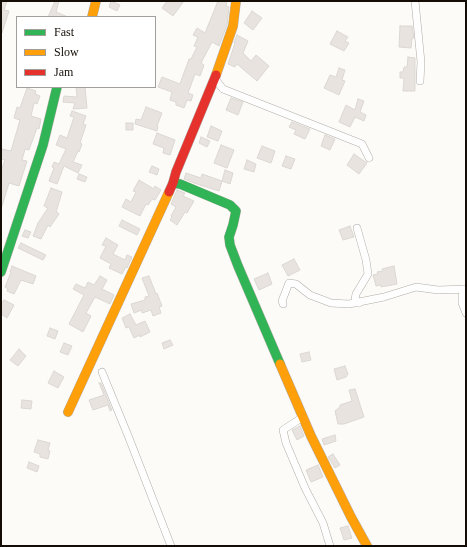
<!DOCTYPE html>
<html>
<head>
<meta charset="utf-8">
<style>
  body { margin:0 }
  #map { position:relative; width:467px; height:547px; overflow:hidden; background:#fdfbf8; font-family:"Times New Roman",serif }
  canvas { display:block }
  .frame { position:absolute; inset:0; border:2px solid #140d06; pointer-events:none }
  .legend { position:absolute; left:16px; top:16px; width:140px; height:72px; box-sizing:border-box; background:#fff; border:1px solid #a19e9b; margin:0; padding:5px 7px; list-style:none; font-size:12px; color:#140d06 }
  .legend li { display:flex; align-items:center; gap:8px; height:20px }
  .legend b { width:20px; border:1px solid #a19e9b }
</style>
</head>
<body>
<div id="map">
<canvas width="467" height="547"></canvas>
<div class="frame"></div>
<ul class="legend">
<li><b style="height:5px;background:#30b455"></b>Fast</li>
<li><b style="height:5px;background:#ff9f0a"></b>Slow</li>
<li><b style="height:5px;background:#e5322d"></b>Jam</li>
</ul>
</div>
<script>
const ctx = document.querySelector('canvas').getContext('2d');
ctx.lineJoin = 'round';
function fillPath(path, color) { ctx.fillStyle = color; ctx.fill(path, 'evenodd'); }
const toPath = rows => new Path2D(rows.map(r => 'M' + r).join(''));
function strokePath(path, color, width, dash) { ctx.strokeStyle = color; ctx.lineWidth = width; ctx.lineCap = dash ? 'butt' : 'round'; ctx.setLineDash(dash || []); ctx.stroke(path); }
const building = toPath([
  [1,1,7,1,4,10,9,11,2,33,1,33,1,1],
  [55,1,59,1,56,12,68,17,48,17,55,1],
  [111,1,120,5,117,11,109,7,111,1],
  [167,1,184,1,173,16,162,8,167,1],
  [218,1,227,1,226,6,229,7,227,25,219,46,212,42,201,63,204,65,200,76,195,74,188,93,193,95,191,101,187,100,184,108,176,105,176,102,170,100,172,92,158,87,162,77,180,84,189,59,191,59,197,47,194,46,198,37,193,35,197,28,205,33,218,1],
  [252,11,262,18,253,30,244,23,252,11],
  [400,26,412,26,414,38,412,38,411,48,399,47,400,26],
  [337,31,348,37,345,41,349,43,344,51,330,44,337,31],
  [237,35,248,41,243,53,251,61,256,55,269,66,257,81,237,64,235,67,228,64,235,43,234,43,237,35],
  [408,57,415,58,415,91,403,91,404,78,400,78,400,72,403,72,404,67,407,67,408,57],
  [339,68,345,70,342,80,345,81,339,95,324,88,330,75,336,77,339,68],
  [76,87,85,87,87,108,73,109,75,103,63,102,64,96,77,97,76,87],
  [27,88,36,91,35,94,40,96,37,104,34,103,31,116,41,119,39,129,37,128,29,150,25,149,22,160,27,161,19,186,9,183,2,206,1,206,1,171,5,160,1,159,1,153,2,149,11,151,20,120,14,118,17,107,20,108,27,88],
  [231,98,243,102,238,115,226,110,231,98],
  [358,99,364,101,360,112,366,115,364,121,355,117,350,127,339,122,346,105,355,110,358,99],
  [146,107,162,113,157,126,158,126,157,131,135,124,136,119,141,120,146,107],
  [72,111,86,116,83,124,86,125,80,143,82,144,79,152,78,151,73,162,82,165,78,173,64,166,57,184,49,181,54,168,52,167,54,162,59,164,66,149,56,145,60,135,67,138,74,117,70,116,72,111],
  [292,122,310,129,305,139,294,134,296,130,289,127,292,122],
  [126,123,133,123,133,130,126,130,126,123],
  [211,126,222,131,218,141,207,137,211,126],
  [157,133,175,140,170,155,163,153,164,148,153,144,157,133],
  [325,135,335,139,330,150,321,146,325,135],
  [201,137,210,141,207,147,199,143,201,137],
  [221,145,234,150,227,168,214,163,221,145],
  [262,146,275,151,271,163,257,158,262,146],
  [354,154,367,163,359,174,347,165,354,154],
  [286,156,295,159,291,169,282,166,286,156],
  [247,160,256,164,254,172,244,169,247,160],
  [152,166,159,169,157,175,149,172,152,166],
  [225,170,233,173,230,184,222,181,219,191,197,184,184,179,186,173,201,178,202,174,222,181,225,170],
  [79,174,87,177,85,182,77,179,79,174],
  [139,180,154,189,155,186,161,190,155,200,152,199,148,205,146,204,140,216,122,207,126,199,131,202,136,192,133,191,139,180],
  [51,188,62,192,57,209,56,211,59,214,50,227,48,225,41,239,33,236,38,223,48,208,44,206,51,188],
  [177,190,185,193,183,196,194,201,187,213,185,212,177,225,170,220,172,217,171,216,176,207,171,204,177,190],
  [122,220,140,229,137,235,119,226,122,220],
  [350,226,354,237,343,240,339,230,350,226],
  [25,230,31,232,28,238,22,236,25,230],
  [106,238,118,245,113,254,125,260,127,255,132,257,127,268,126,267,122,274,109,268,111,264,100,258,106,246,102,245,106,238],
  [21,243,46,255,43,260,18,248,21,243],
  [294,259,300,270,288,276,282,265,294,259],
  [12,266,36,276,33,284,21,280,14,294,7,291,8,289,5,287,11,272,10,272,12,266],
  [394,266,397,284,381,287,381,285,376,286,373,275,378,274,377,272,383,271,382,269,394,266],
  [268,273,272,284,259,290,254,279,268,273],
  [100,276,107,280,102,289,114,295,110,304,95,297,86,313,91,316,83,332,69,324,84,295,73,289,76,284,85,288,88,282,94,285,100,276],
  [149,276,156,294,157,293,162,306,159,307,161,313,153,316,151,310,142,313,142,310,134,313,131,304,145,300,145,297,149,296,142,278,149,276],
  [4,300,14,305,7,318,1,314,1,304,4,300],
  [130,314,136,325,145,321,150,332,140,337,140,335,134,338,129,327,126,328,122,318,130,314],
  [50,328,58,331,55,339,47,336,50,328],
  [170,340,173,345,164,349,162,343,170,340],
  [64,343,72,346,68,355,60,352,64,343],
  [19,349,26,356,18,366,10,360,19,349],
  [309,352,311,360,302,362,300,354,309,352],
  [345,366,348,374,346,377,337,380,334,369,345,366],
  [54,371,64,377,58,388,48,383,54,371],
  [99,383,101,383,112,410,110,411,108,405,93,410,89,400,104,395,99,383],
  [355,389,364,417,344,424,338,424,335,411,340,407,340,405,352,401,349,390,355,389],
  [22,400,32,401,31,409,21,408,22,400],
  [300,426,304,436,297,440,292,430,300,426],
  [335,435,336,441,324,445,322,439,335,435],
  [38,440,50,443,48,450,50,451,48,459,40,457,40,454,34,452,38,440],
  [333,454,340,465,335,468,328,457,333,454],
  [29,462,39,466,37,472,27,468,29,462],
  [318,465,323,477,311,482,306,470,318,465],
  [348,526,352,538,344,540,340,528,348,526]
]);
fillPath(building, '#e8e3de');
strokePath(building, '#dbd7d2', 1);
const street = toPath([
  [415,1,421,62,420,81],
  [215,79,223,89,362,144,369,158],
  [357,228,366,260,368,274,356,294,355,299,359,303],
  [464,289,462,295,462,303,466,313],
  [283,304,282,301,289,283,296,284,310,295,331,303,349,304,384,297,416,287,438,290,466,289],
  [102,372,129,438,171,546],
  [303,417,283,430,286,443,305,488,323,523,330,546]
]);
const fast = toPath([
  [173,183,180,184,230,205,236,211,233,225,229,237,230,245,238,266,280,364],
  [1,272,43,145,57,87]
]);
const slow = toPath([
  [92,17,96,1],
  [216,75,233,26,236,1],
  [280,364,311,436,351,517,367,546],
  [68,412,169,192]
]);
const jam = toPath([
  [169,192,173,183,176,172,216,75]
]);
strokePath(street, '#b1ada8', 8);
strokePath(fast, '#b1ada8', 10);
strokePath(slow, '#b1ada8', 10);
strokePath(jam, '#b1ada8', 10);
strokePath(street, '#fffefe', 7);
strokePath(fast, '#30b455', 9);
strokePath(slow, '#ff9f0a', 9);
strokePath(jam, '#e5322d', 9);
</script>
</body>
</html>
